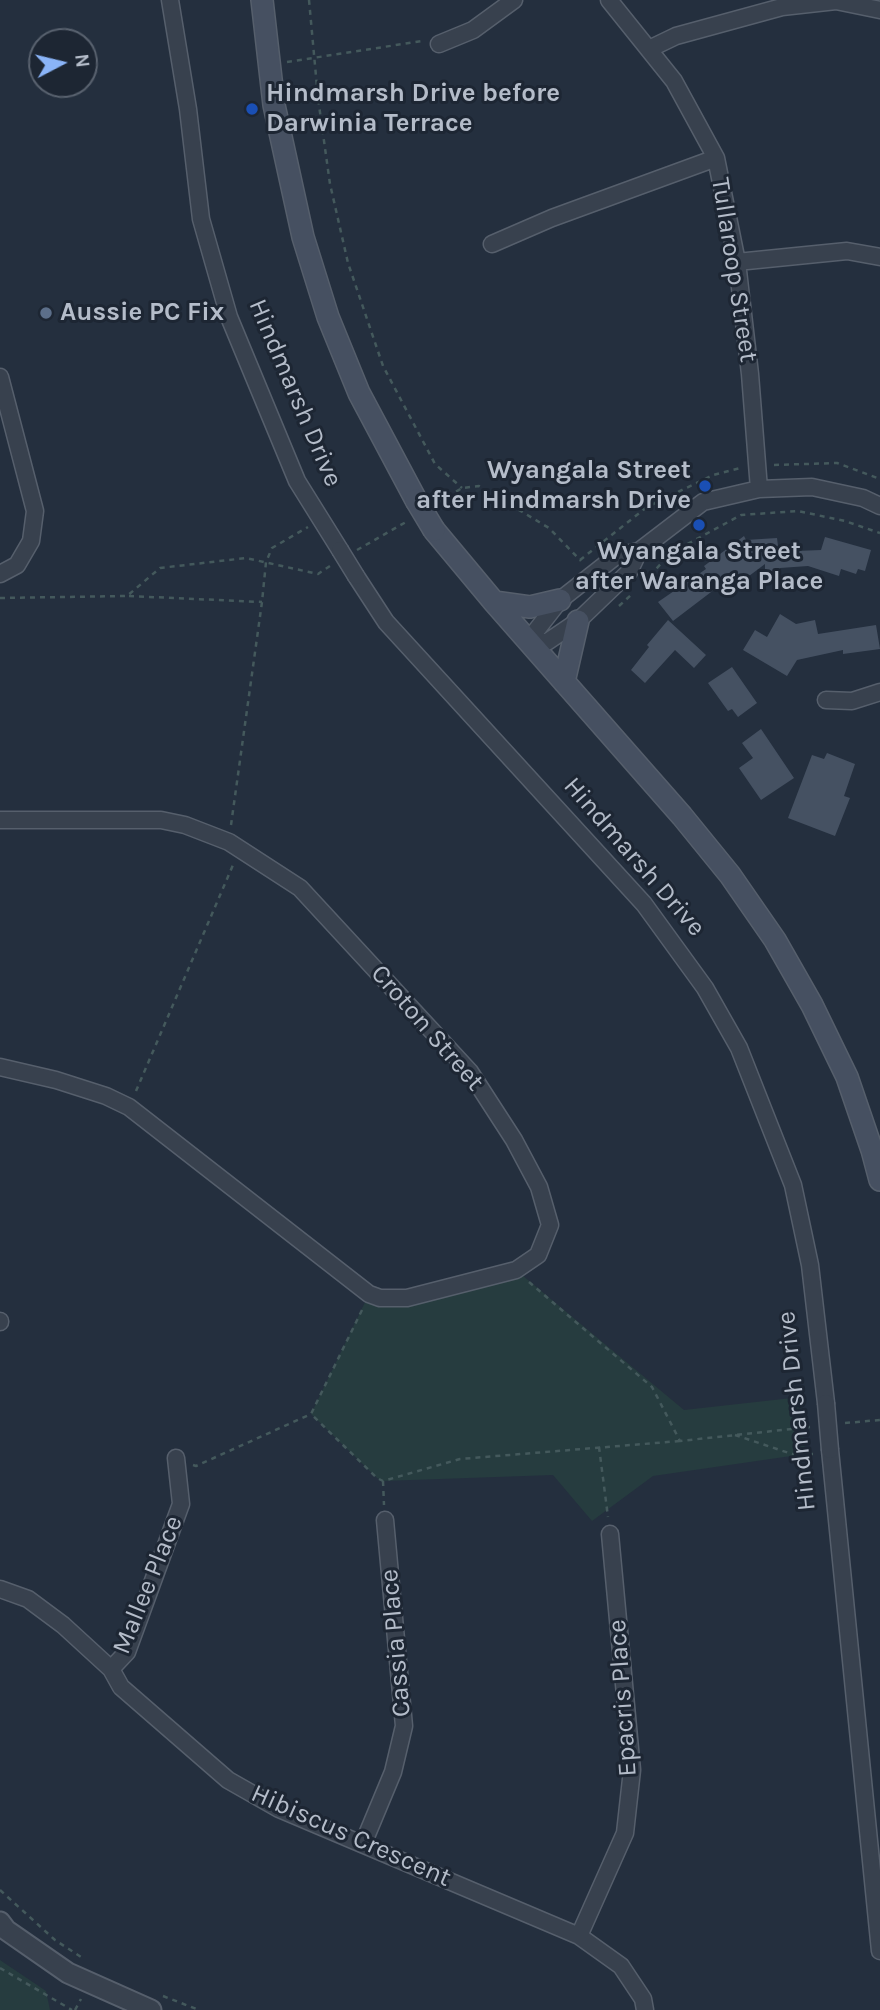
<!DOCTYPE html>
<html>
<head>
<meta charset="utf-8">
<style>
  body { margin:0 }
  #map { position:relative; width:880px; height:2010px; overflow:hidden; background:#242f3e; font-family:Karla,sans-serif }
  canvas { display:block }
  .north { position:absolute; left:28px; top:28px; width:70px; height:70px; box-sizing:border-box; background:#1d2633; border:2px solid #59626f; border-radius:50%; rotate:83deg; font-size:19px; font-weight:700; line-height:28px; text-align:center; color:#b4bcc9 }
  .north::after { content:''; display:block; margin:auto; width:24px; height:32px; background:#8ab4f8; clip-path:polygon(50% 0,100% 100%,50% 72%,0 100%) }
</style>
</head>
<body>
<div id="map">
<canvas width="880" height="2010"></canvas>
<div class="north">N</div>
</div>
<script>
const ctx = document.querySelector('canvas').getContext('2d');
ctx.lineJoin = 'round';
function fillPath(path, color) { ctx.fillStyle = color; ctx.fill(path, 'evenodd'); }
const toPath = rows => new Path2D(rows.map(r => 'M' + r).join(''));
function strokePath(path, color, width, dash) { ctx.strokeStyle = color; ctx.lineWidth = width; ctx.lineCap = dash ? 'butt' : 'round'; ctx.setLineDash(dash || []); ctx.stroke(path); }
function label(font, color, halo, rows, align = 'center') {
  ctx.font = font + ' Karla,sans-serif'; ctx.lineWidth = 6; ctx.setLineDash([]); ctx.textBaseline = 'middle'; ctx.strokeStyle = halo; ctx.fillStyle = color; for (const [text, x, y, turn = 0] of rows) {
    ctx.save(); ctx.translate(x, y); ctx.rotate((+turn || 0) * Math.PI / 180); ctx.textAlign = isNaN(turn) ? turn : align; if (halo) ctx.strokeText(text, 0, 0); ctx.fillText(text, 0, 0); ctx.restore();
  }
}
fillPath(toPath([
  [516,1270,684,1410,801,1397,805,1454,653,1476,592,1521,553,1475,383,1481,377,1478,311,1414,369,1294,380,1298],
  [0,1960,46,1991,50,2010,0,2010]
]), '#263c3f');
fillPath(toPath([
  [744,536,746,540,777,538,778,546,795,545,796,551,821,550,825,537,871,550,865,571,858,569,856,574,841,569,839,576,808,566,780,568,781,577,765,578,765,564,725,594,719,586,673,621,658,602,706,569,704,566],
  [780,614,796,624,815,620,818,634,876,625,880,649,843,654,843,650,797,660,787,676,743,650,755,630,767,637],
  [668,620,706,655,694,668,675,650,645,683,631,670,649,647,647,645],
  [732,667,757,703,738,717,732,709,728,711,708,683],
  [761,729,794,778,761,800,739,768,753,758,742,743],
  [827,753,855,764,844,796,850,798,835,836,788,818,812,755,824,759]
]), '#455162');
const minor = toPath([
  [170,0,188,109,201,219,229,317,297,481,340,550],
  [609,0,674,81,716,158,737,262,750,374,759,489],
  [439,44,473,30,514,0],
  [649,49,676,36,782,7,836,1,880,10],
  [492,244,552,218,716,158],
  [737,262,847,251,880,257],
  [0,377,35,511,31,541,17,565,0,574],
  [356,576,386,622,644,904,705,988,739,1048,793,1185,810,1265,826,1403],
  [528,641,560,600,616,556,639,551,703,502,759,489,812,487,863,498,880,506],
  [528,641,547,642,578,621,629,572,639,551],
  [826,700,852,701,880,692],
  [0,820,161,820,185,825,229,842,300,888,470,1072,514,1140,539,1187,550,1225,538,1255,516,1270,407,1298,380,1298,369,1294,129,1107,106,1096,56,1080,0,1067],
  [0,1322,0,1321],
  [830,1450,880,1951],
  [0,1589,28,1599,63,1625,111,1669,121,1687,228,1780,279,1809,579,1936,621,1966,643,1999,645,2010],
  [111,1669,127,1652,181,1504,176,1458],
  [363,1844,393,1772,404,1726,385,1520],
  [579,1936,625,1833,632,1770,610,1534]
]);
const tertiary = toPath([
  [0,1922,6,1930,68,1973,151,2010]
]);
const secondary = toPath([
  [262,0,274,105,303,237,328,317,359,393,416,500],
  [434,530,494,602,682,816,730,875,775,940,812,1005,847,1077,872,1150,880,1180],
  [494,602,530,607,560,600],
  [564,682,578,621]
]);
strokePath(minor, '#565f6c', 19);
strokePath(tertiary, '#565f6c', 23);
strokePath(secondary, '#565f6c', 24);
strokePath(toPath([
  [309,0,318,98,330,184,348,263,383,366,435,464,462,488],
  [287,62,422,41],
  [774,465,837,463,880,479],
  [439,502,462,488,479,486,549,528,581,561],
  [357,550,406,522],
  [580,560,647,507,713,475,740,468],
  [643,583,671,553,741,515,798,511,845,521,880,533],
  [129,596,262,602],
  [0,598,127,596,160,568,246,558,318,574,330,566],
  [619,606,631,595],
  [231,825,262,602,266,562,272,548,308,527],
  [136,1091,233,865],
  [529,1282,652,1387,680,1441,810,1427],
  [362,1310,311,1414,377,1478,383,1481,460,1459,680,1441],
  [845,1423,880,1420],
  [735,1435,792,1454,813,1454],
  [599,1447,608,1517],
  [193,1465,196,1466,311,1414],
  [383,1481,384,1505],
  [0,1890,55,1940,81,1957],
  [0,1968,72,2010],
  [163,1996,199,2010],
  [75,2010,81,1999]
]), '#44595c', 2.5, [5, 5]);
strokePath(minor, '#38414e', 16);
strokePath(tertiary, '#38414e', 19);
strokePath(secondary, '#465061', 21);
const minorBridge = toPath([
  [340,550,356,576],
  [826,1403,830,1450]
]);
const secondaryBridge = toPath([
  [416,500,434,530]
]);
strokePath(minorBridge, '#565f6c', 19, []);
strokePath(secondaryBridge, '#565f6c', 24, []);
strokePath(minorBridge, '#38414e', 16);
strokePath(secondaryBridge, '#465061', 21);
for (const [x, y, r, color] of [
  [252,109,7,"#1a4fb4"],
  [46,313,7,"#5c6f8a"],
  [705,486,7,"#1a4fb4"],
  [699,525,7,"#1a4fb4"]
]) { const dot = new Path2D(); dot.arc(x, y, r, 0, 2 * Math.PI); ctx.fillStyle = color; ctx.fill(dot); strokePath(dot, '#1d2633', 2.5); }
label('bold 26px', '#b4bcc9', '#1d2633', [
  ["Hindmarsh Drive before",266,94],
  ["Darwinia Terrace",266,124],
  ["Aussie PC Fix",60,313],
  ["Wyangala Street",691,471,"right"],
  ["after Hindmarsh Drive",691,501,"right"],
  ["Wyangala Street",699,552,"center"],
  ["after Waranga Place",699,582,"center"]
], 'left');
label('26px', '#b4bcc9', '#1d2633', [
  ["Tullaroop Street",734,270,81],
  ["Hindmarsh Drive",295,393,67],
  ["Hindmarsh Drive",634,857,49],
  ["Croton Street",427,1028,49],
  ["Hindmarsh Drive",797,1411,-96],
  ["Mallee Place",148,1585,-68],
  ["Cassia Place",396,1643,-95],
  ["Epacris Place",623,1698,-94],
  ["Hibiscus Crescent",351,1836,24]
]);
</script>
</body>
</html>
